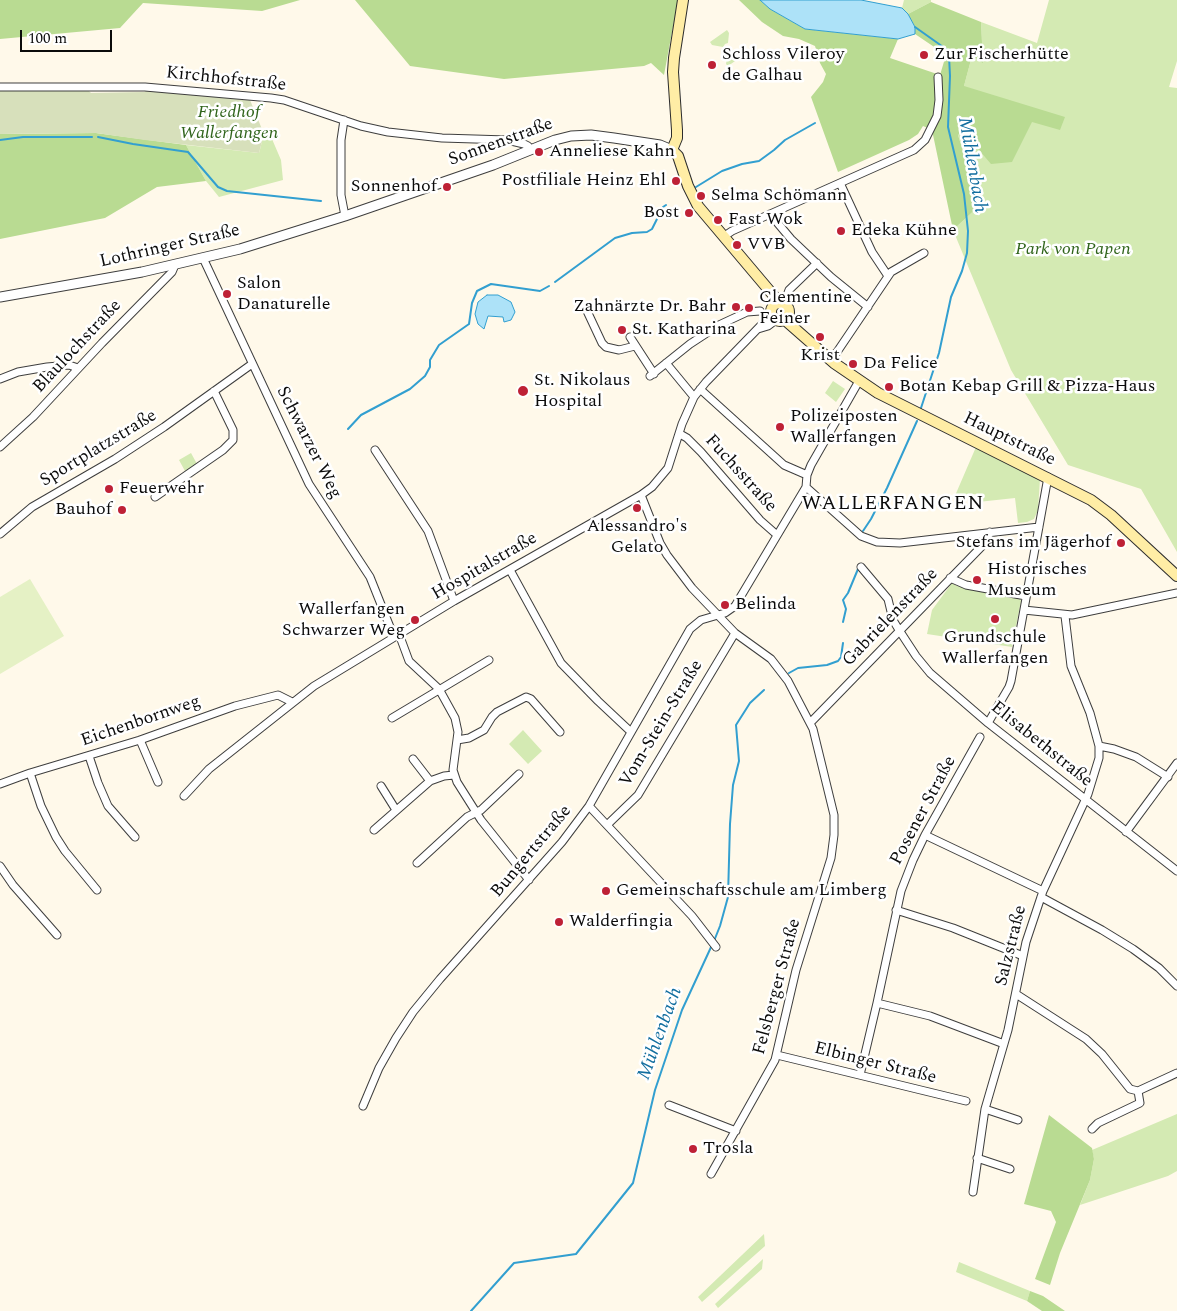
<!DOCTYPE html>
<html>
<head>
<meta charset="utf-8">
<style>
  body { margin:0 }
  #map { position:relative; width:1177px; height:1311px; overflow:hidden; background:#fff9ea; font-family:Spectral,serif }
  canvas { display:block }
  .scale { position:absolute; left:20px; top:30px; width:92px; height:22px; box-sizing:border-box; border:2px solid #0b0b0b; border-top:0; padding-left:6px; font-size:15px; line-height:18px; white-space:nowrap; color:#0b0b0b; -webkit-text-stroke:4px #fff; paint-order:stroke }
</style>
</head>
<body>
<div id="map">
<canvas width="1177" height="1311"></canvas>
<div class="scale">100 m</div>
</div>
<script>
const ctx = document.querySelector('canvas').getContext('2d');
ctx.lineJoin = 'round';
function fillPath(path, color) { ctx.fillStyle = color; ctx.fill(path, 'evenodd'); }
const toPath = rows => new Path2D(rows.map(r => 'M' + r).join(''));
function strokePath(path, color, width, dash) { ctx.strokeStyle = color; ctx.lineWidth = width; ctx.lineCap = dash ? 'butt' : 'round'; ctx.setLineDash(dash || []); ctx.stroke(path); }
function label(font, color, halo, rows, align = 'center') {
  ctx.font = font + ' Spectral,serif'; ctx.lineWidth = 5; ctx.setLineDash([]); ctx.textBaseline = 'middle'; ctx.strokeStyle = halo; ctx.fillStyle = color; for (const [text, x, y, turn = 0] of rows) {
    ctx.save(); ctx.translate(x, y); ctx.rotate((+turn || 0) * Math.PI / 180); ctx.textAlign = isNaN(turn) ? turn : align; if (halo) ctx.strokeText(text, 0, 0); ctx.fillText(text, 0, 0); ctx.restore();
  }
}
fillPath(toPath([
  [904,0,931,0,931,2,908,14,902,8],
  [1049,0,1177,0,1177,61,1169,87,1177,88,1177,552,1141,489,1068,465,1011,370,953,230,980,205,958,135,964,86,972,56,983,62,981,22,1037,43],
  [727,30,729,33,728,43,725,44,723,47,712,45,710,42],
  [732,50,743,52,745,54,728,66,726,64,728,52],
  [269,132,281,160,283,180,219,197,206,181,186,145,259,153,264,134],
  [833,381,845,389,836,402,825,393],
  [976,447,1040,479,1038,510,1034,519,1027,522,1018,523,1015,498,978,502,975,494,954,498],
  [191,453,197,464,185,471,179,460],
  [952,583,957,586,1020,599,1021,601,1012,647,927,634,932,610],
  [523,730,542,751,528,764,509,744],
  [1177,1114,1177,1171,1168,1176,1080,1205,1090,1180,1094,1159,1092,1150],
  [764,1234,765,1246,702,1302,698,1297],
  [763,1259,762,1269,718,1308,715,1304],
  [959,1262,1030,1291,1027,1301,956,1272]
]), '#d4eab3');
fillPath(toPath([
  [0,0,300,0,262,11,143,3,120,28,0,39],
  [355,0,678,0,664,75,651,63,644,66,504,79,410,66],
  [739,0,760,0,770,9,805,29,898,39,890,58,940,75,946,55,915,34,915,27,908,14,931,2,981,22,983,63,972,56,964,86,1065,117,1060,130,1032,122,1012,162,991,164,962,130,958,135,980,205,953,230,932,130,923,126,918,134,909,140,838,172,811,97,823,82,826,74,820,63,815,46,799,39,783,36,762,22],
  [96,133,186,145,206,181,157,187,105,218,0,239,0,134],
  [1049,1115,1092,1148,1094,1159,1090,1180,1060,1253,1050,1285,1035,1279,1056,1222,1051,1211,1024,1204],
  [1030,1291,1043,1296,1065,1311,1042,1311,1027,1301]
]), '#b9db92');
fillPath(toPath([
  [88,90,91,93,144,92,146,91,250,100,264,134,259,153,145,140,96,133,0,134,0,91]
]), '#d7e0bb');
fillPath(toPath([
  [30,579,64,636,0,674,0,597]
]), '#e5f1c5');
const water = toPath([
  [760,0,861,0,902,8,908,14,915,27,915,34,898,39,805,29,770,9,760,0],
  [487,295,498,295,511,302,515,312,511,320,504,322,503,317,488,316,484,329,478,324,475,314,478,302,487,295]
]);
fillPath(water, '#ade2f8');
strokePath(water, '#329fd0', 1);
strokePath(toPath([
  [915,27,946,49,949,56,950,76,948,127,964,194,968,231,967,253,962,271,951,297,939,353,921,408],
  [98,137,133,144,188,152,218,187,227,191,321,201],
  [0,140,23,137,92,137],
  [696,187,722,171,742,164,759,161,774,150,785,140,815,123],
  [555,282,615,238,632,233,647,232,652,229,663,207,666,205],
  [348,429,361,415,410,389,425,376,430,367,430,360,439,345,469,324,472,303,477,291,491,284,540,291,549,286],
  [863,531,871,519,887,488,917,421],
  [843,622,846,609,843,600,848,593,858,569],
  [789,673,798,668,827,665,838,661,841,657,843,643],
  [714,941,720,926,728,897,730,824,733,785,739,761,736,725,750,703,764,690],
  [471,1311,514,1263,576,1254,633,1183,655,1090,682,1010,712,945]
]), '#329fd0', 2);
const minor = toPath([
  [0,87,145,87,271,98,284,100,361,126,388,132,442,138,507,140,524,144,528,146,530,149],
  [344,120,341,140,341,195,345,216],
  [840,183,872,252,888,276],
  [770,214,791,239,831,277,868,307],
  [723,237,732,231,914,150,925,140,937,116,939,100,938,77],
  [203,258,309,484,370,577,394,637],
  [784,303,789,290,817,263],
  [587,311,602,343,606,347,619,350,635,346],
  [758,329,768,326,776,320],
  [630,337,654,374],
  [829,360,837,352,891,272,924,253],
  [666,363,694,397],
  [650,376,690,344,719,325,747,312,760,311],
  [0,379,18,372,47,367,69,365,78,368],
  [700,389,784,465,807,475],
  [680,434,687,438,701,452,760,520,777,535],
  [0,447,33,417,102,343,172,272,175,265],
  [375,450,428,531,454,601],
  [806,487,861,536,877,542,900,543,1039,527],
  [641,495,660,543,667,555,692,588,735,633,771,659,788,681,813,729,834,815,834,835,831,858,796,970,775,1060,711,1174],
  [155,497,223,450,233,440,233,430,214,391],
  [0,534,32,507,115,459,164,427,252,364],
  [861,567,888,599,893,620,899,630,916,656,930,673,988,723,1177,871],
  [510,570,561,663,598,701,631,732],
  [950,578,966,585,1026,596],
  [1024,610,1072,615,1177,593],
  [399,634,409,661,439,689,455,718,458,732,453,770,457,782,481,820,529,880],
  [392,718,489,660],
  [811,722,985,543,990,532],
  [988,723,1009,687,1011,681,1048,477],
  [140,740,158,782],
  [457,740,469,738,484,730,492,717,497,712,526,697,531,699,560,732],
  [1099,746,1114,749,1136,757,1168,777],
  [89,756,98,783,108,806,135,837],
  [413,759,430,781],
  [30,773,41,806,56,837,65,851,97,890],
  [0,784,30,773,140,740,235,706,278,695,292,702],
  [381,786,396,810],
  [184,796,209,769,314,686,454,601,641,495,652,487,668,468,682,424,694,397,706,382,771,315],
  [589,806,692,916,716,947],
  [607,825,638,795,735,633],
  [374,830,430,781,444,776,454,775],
  [1126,832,1177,763],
  [925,835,1043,891],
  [417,863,467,817,481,810,519,774],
  [0,866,13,885,57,935],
  [1041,897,1102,930,1133,949,1159,968,1177,986],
  [896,910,953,928,1023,956],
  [1016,994,1086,1039,1102,1054,1130,1089,1138,1091],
  [877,1003,930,1016,1004,1044],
  [777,1055,966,1101],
  [860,1075,877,1003,901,891,913,860,925,835,980,737],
  [1138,1091,1177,1073],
  [669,1105,736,1131],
  [363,1106,379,1068,396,1038,413,1012,440,979,562,842,589,806,690,629,701,620,725,613,735,606,806,487,807,475,811,465,859,381],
  [985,1109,1018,1120],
  [1092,1129,1098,1123,1140,1103,1138,1091],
  [977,1158,1010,1169],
  [973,1192,985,1109,1008,1030,1026,942,1043,891,1088,794,1099,758,1099,746,1090,713,1071,666,1065,616]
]);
const tertiary = toPath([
  [0,297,142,272,240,249,345,216,493,165,555,140,571,136,591,135,614,138,660,145,672,150]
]);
const secondary = toPath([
  [683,0,674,58,673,72,677,130,677,138,672,150,678,156,688,186,698,206,779,302],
  '771 312a9 9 0 1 1 18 0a9 9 0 1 1-18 0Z',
  [785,320,834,363,878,393,1091,500,1111,515,1177,576]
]);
strokePath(minor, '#3e3e3e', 9);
strokePath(tertiary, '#3e3e3e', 11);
strokePath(secondary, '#2d2d2d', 12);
strokePath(minor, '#fff', 7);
strokePath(tertiary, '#fff', 9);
strokePath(secondary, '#ffeda5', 10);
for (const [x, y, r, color] of [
  [924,55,5,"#be2136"],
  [712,65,5,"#be2136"],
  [539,152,5,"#be2136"],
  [676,181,5,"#be2136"],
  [447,187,5,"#be2136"],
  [701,196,5,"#be2136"],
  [689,213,5,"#be2136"],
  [718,220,5,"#be2136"],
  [841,231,5,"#be2136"],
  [737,245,5,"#be2136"],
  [227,294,5,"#be2136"],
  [736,307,5,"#be2136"],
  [749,308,5,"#be2136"],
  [622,330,5,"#be2136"],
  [820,337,5,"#be2136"],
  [853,364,5,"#be2136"],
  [889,387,5,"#be2136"],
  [523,391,6,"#be2136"],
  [780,427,5,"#be2136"],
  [109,489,5,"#be2136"],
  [637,508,5,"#be2136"],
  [122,510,5,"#be2136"],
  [1121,543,5,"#be2136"],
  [977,580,5,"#be2136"],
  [725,605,5,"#be2136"],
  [995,619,5,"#be2136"],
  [415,620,5,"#be2136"],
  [606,891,5,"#be2136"],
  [559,922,5,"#be2136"],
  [693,1149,5,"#be2136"]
]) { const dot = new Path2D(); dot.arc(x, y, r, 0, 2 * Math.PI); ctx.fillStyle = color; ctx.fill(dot); strokePath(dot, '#fff', 2); }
label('18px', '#0b0b0b', '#fff', [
  ["Schloss Vileroy",722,55],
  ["de Galhau",722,76],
  ["Zur Fischerhütte",934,55],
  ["Anneliese Kahn",549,152],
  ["Postfiliale Heinz Ehl",666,181,"right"],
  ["Sonnenhof",437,187,"right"],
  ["Selma Schömann",711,196],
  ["Bost",679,213,"right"],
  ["Fast Wok",728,220],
  ["Edeka Kühne",851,231],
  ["VVB",747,245],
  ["Salon",237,284],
  ["Danaturelle",237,305],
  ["Clementine",759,298],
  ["Feiner",759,319],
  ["Zahnärzte Dr. Bahr",726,307,"right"],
  ["St. Katharina",632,330],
  ["Krist",820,356,"center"],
  ["Da Felice",863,364],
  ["St. Nikolaus",534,381],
  ["Hospital",534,402],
  ["Botan Kebap Grill & Pizza-Haus",899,387],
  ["Polizeiposten",790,417],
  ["Wallerfangen",790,438],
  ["Feuerwehr",119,489],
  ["Bauhof",112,510,"right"],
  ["Alessandro's",637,527,"center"],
  ["Gelato",637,548,"center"],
  ["Stefans im Jägerhof",1111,543,"right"],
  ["Historisches",987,570],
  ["Museum",987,591],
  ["Belinda",735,605],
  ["Wallerfangen",405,610,"right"],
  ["Schwarzer Weg",405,631,"right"],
  ["Grundschule",995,638,"center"],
  ["Wallerfangen",995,659,"center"],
  ["Gemeinschaftsschule am Limberg",616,891],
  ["Walderfingia",569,922],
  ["Trosla",703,1149]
], 'left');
label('18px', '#0b0b0b', '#fff', [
  ["Kirchhofstraße",226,80,6],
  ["Sonnenstraße",501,143,-20],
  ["Lothringer Straße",170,247,-13],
  ["Blaulochstraße",78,347,-47],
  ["Hauptstraße",1009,440,26],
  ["Schwarzer Weg",308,443,63],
  ["Sportplatzstraße",99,449,-31],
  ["Fuchsstraße",740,474,48],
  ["Hospitalstraße",485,567,-30],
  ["Gabrielenstraße",891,618,-46],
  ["Eichenbornweg",141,722,-19],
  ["Vom-Stein-Straße",662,724,-59],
  ["Elisabethstraße",1041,745,39],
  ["Posener Straße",924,811,-62],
  ["Bungertstraße",532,852,-50],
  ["Salzstraße",1012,946,-76],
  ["Felsberger Straße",778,987,-75],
  ["Elbinger Straße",875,1064,14]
]);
label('italic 18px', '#30641b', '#fff', [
  ["Friedhof",229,113],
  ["Wallerfangen",229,134],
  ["Park von Papen",1073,250]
]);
label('italic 19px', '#126e9f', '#fff', [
  ["Mühlenbach",971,165,80],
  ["Mühlenbach",661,1034,-70]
]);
ctx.letterSpacing = '1px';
label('20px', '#0b0b0b', '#fff', [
  ["WALLERFANGEN",893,505]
]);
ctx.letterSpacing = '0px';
</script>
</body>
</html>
